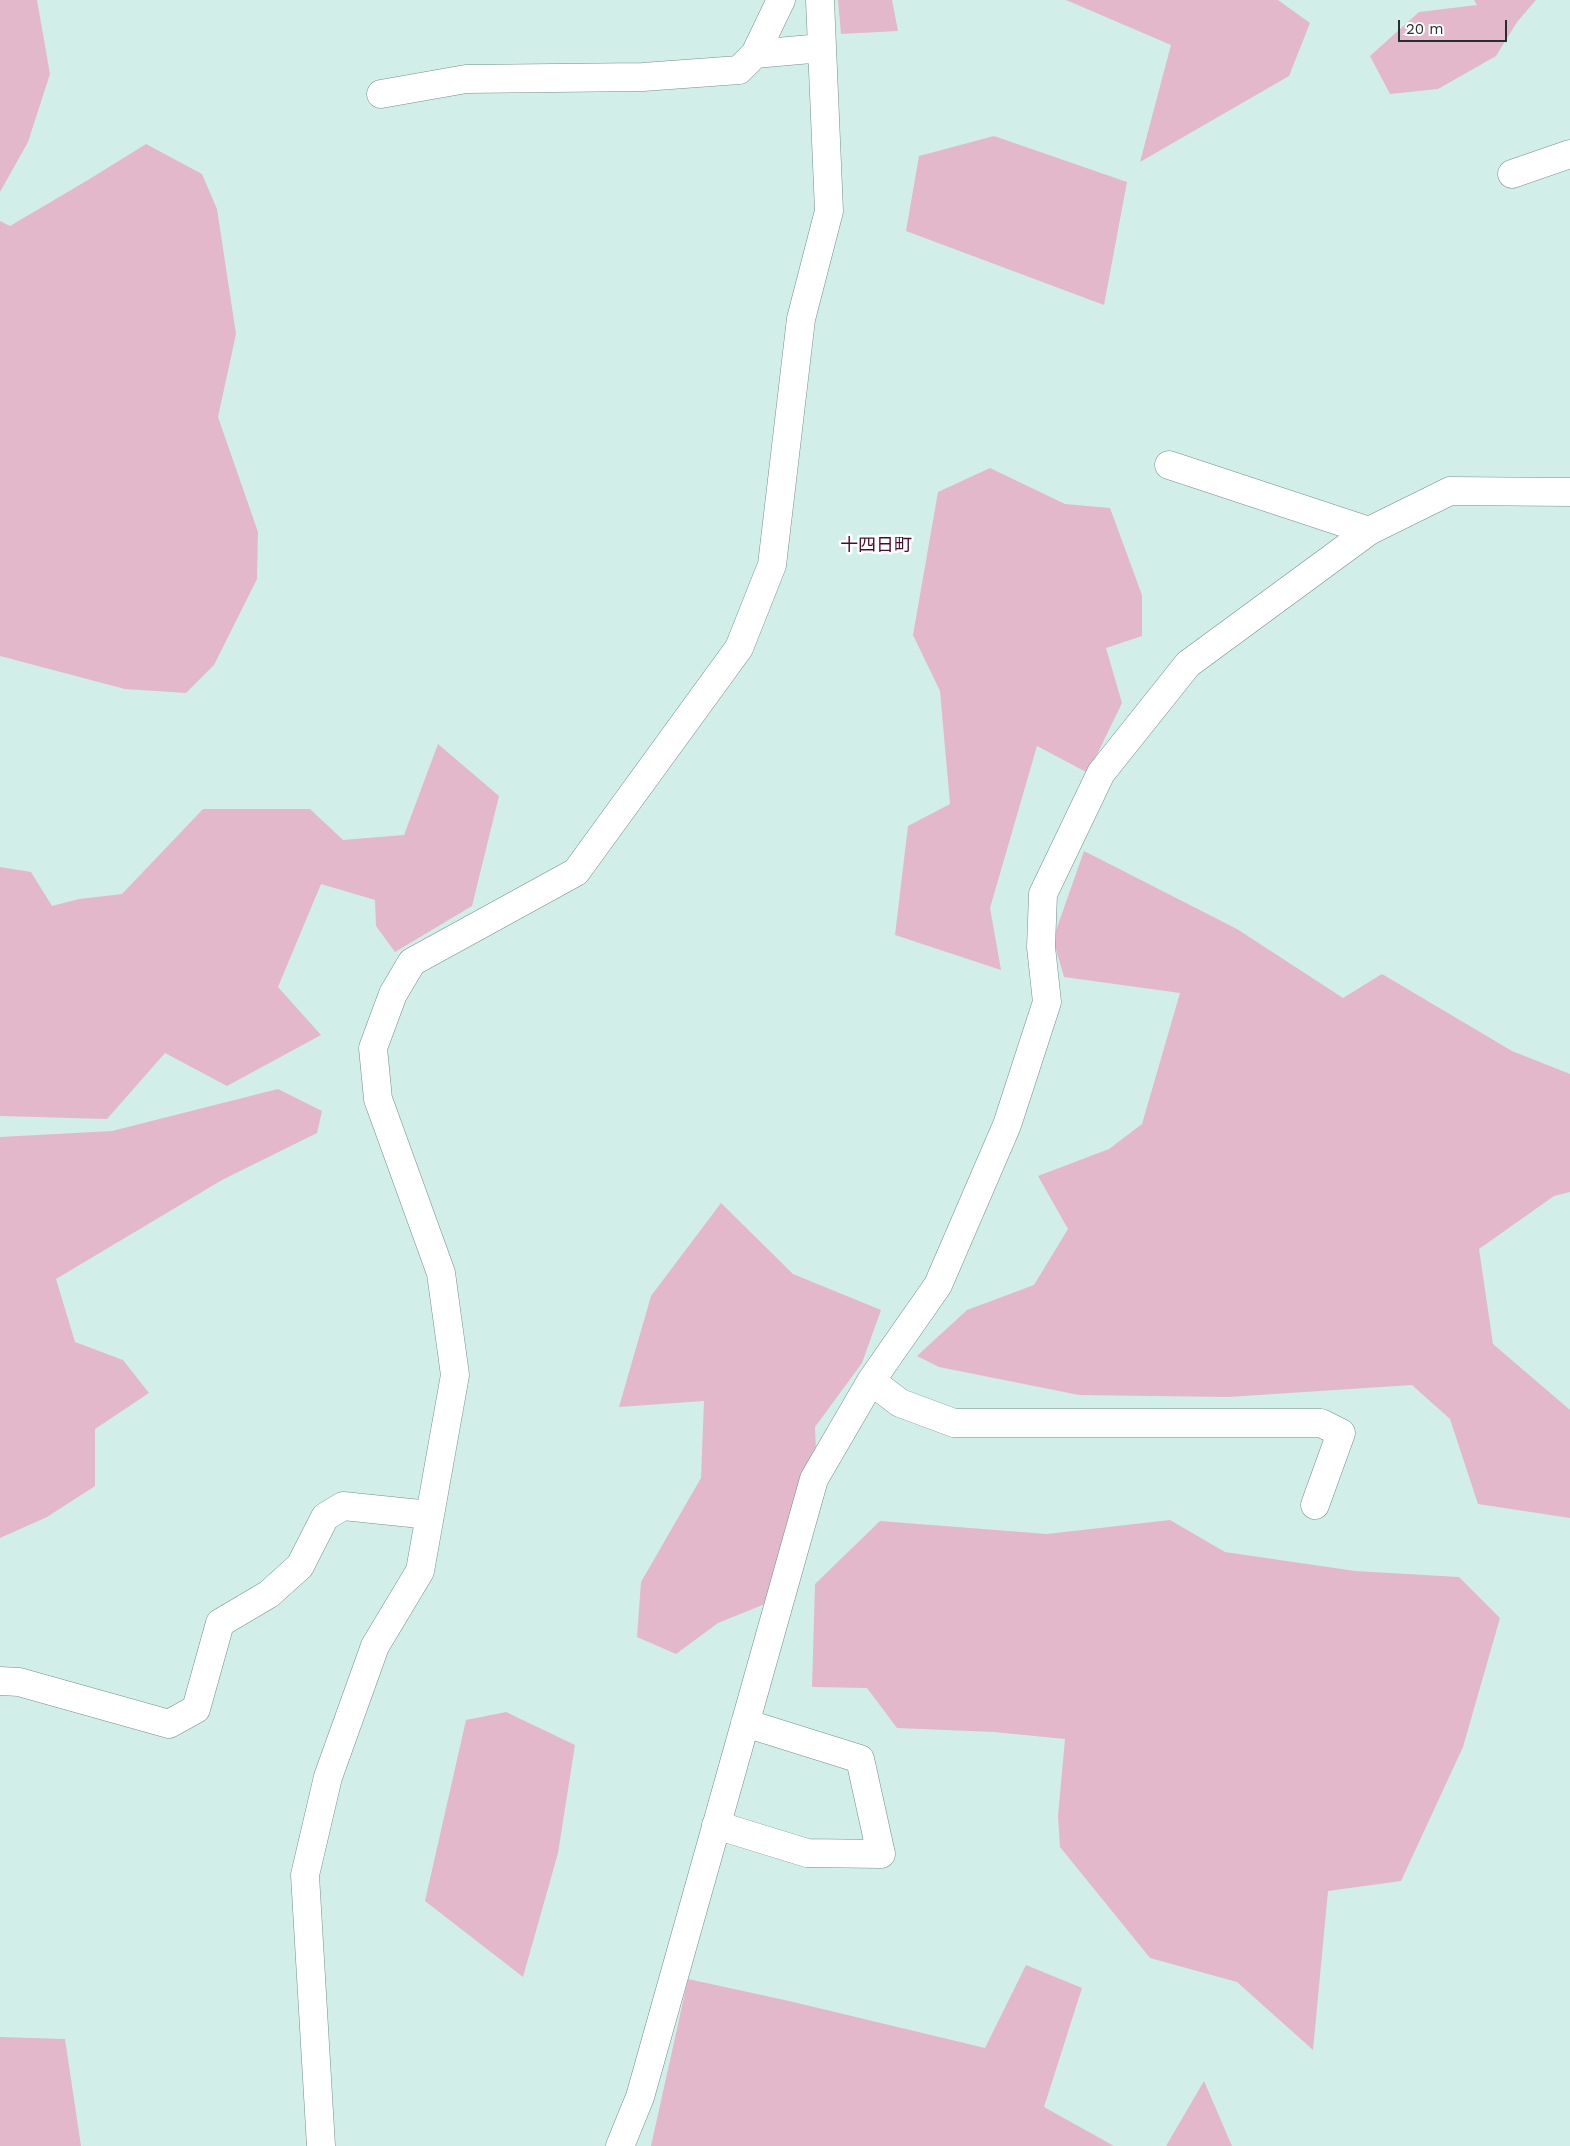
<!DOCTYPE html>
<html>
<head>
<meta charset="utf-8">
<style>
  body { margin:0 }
  #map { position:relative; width:1570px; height:2146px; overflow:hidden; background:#d1efe8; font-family:"Work Sans",sans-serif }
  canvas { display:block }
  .scale { position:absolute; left:1398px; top:20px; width:109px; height:22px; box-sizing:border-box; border:2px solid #24302d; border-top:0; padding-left:6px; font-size:15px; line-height:18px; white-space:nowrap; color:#24302d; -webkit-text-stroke:4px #fff; paint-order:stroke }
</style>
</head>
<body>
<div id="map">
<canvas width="1570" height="2146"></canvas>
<div class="scale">20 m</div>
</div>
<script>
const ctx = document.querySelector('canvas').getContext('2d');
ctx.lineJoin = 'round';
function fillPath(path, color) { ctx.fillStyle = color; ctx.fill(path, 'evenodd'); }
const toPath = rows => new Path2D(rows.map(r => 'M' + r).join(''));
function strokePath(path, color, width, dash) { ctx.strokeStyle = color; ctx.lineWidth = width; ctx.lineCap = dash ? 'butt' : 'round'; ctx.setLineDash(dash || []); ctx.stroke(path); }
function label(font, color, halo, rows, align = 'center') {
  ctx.font = font + ' "Work Sans","Noto Sans JP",sans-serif'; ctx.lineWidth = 5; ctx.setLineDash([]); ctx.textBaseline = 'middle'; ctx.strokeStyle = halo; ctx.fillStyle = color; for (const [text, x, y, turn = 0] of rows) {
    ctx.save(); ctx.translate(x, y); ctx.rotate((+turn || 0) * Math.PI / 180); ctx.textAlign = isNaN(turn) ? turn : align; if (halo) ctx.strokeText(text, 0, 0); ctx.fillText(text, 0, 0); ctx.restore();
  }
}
fillPath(toPath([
  [0,0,37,0,50,74,28,142,0,192],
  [838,0,892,0,898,31,841,34],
  [1066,0,1278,0,1310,23,1289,76,1140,162,1171,45],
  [1474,0,1536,0,1517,22,1496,56,1438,89,1390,94,1370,56,1419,12,1477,5],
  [994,136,1127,182,1104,305,906,231,919,156],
  [146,144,202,174,217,209,236,334,218,417,258,532,257,579,214,665,186,693,125,689,0,656,0,221,10,226,88,180],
  [990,468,1065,504,1110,508,1142,595,1142,636,1106,648,1122,703,1088,773,1037,746,990,908,1001,970,895,935,908,826,950,804,940,691,913,635,938,492],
  [438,744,499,796,472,906,395,952,376,926,375,900,321,884,278,987,321,1035,227,1086,165,1053,107,1119,0,1116,0,867,31,872,52,906,79,899,122,894,203,809,310,809,343,840,404,835],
  [1084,851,1237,929,1343,998,1382,974,1512,1051,1570,1074,1570,1192,1554,1196,1479,1249,1493,1344,1570,1410,1570,1518,1478,1504,1450,1419,1412,1385,1228,1397,1079,1395,939,1367,917,1356,967,1310,1034,1285,1068,1229,1038,1176,1109,1149,1142,1124,1180,993,1064,977,1053,939],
  [278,1089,322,1111,317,1133,222,1180,56,1279,75,1342,123,1360,149,1393,95,1429,95,1486,47,1517,0,1538,0,1137,112,1131],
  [721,1203,793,1274,881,1310,862,1363,815,1427,816,1451,765,1604,718,1623,676,1654,637,1637,641,1582,701,1478,704,1401,619,1407,651,1296],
  [1170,1520,1225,1552,1355,1571,1459,1577,1500,1618,1463,1747,1401,1881,1328,1891,1313,2050,1237,1982,1150,1958,1060,1847,1058,1816,1065,1739,994,1732,897,1728,867,1688,812,1687,815,1584,880,1521,1047,1534],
  [506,1712,575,1745,558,1853,523,1977,425,1901,466,1720],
  [1026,1965,1082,1988,1044,2107,1114,2146,651,2146,688,1979,789,2001,985,2048],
  [0,2037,65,2039,81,2146,0,2146],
  [1204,2081,1232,2146,1166,2146]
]), '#e3b8ca');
const minor = toPath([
  [755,54,781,0],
  [381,94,466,79,643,77,739,70,755,54,822,48],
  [1512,174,1570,154],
  [1169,465,1369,531],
  [871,1381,900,1403,954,1423,1321,1423,1341,1433,1315,1505],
  [0,1681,19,1682,169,1724,196,1709,220,1623,269,1594,300,1566,325,1517,343,1506,430,1515],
  [716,1825,807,1853,881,1854,860,1759,745,1723],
  [321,2146,305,1875,328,1777,375,1646,420,1571,455,1375,441,1273,378,1099,373,1048,393,994,412,962,576,872,739,648,772,565,801,319,829,211,820,0],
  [620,2146,640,2097,814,1479,871,1381,938,1285,1007,1125,1047,1002,1041,947,1043,894,1101,773,1188,664,1369,531,1450,491,1570,492]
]);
strokePath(minor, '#748f8a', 29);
strokePath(minor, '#fff', 28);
label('18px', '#4a0b2f', '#fff', [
  ["十四日町",876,546]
]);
</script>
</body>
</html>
